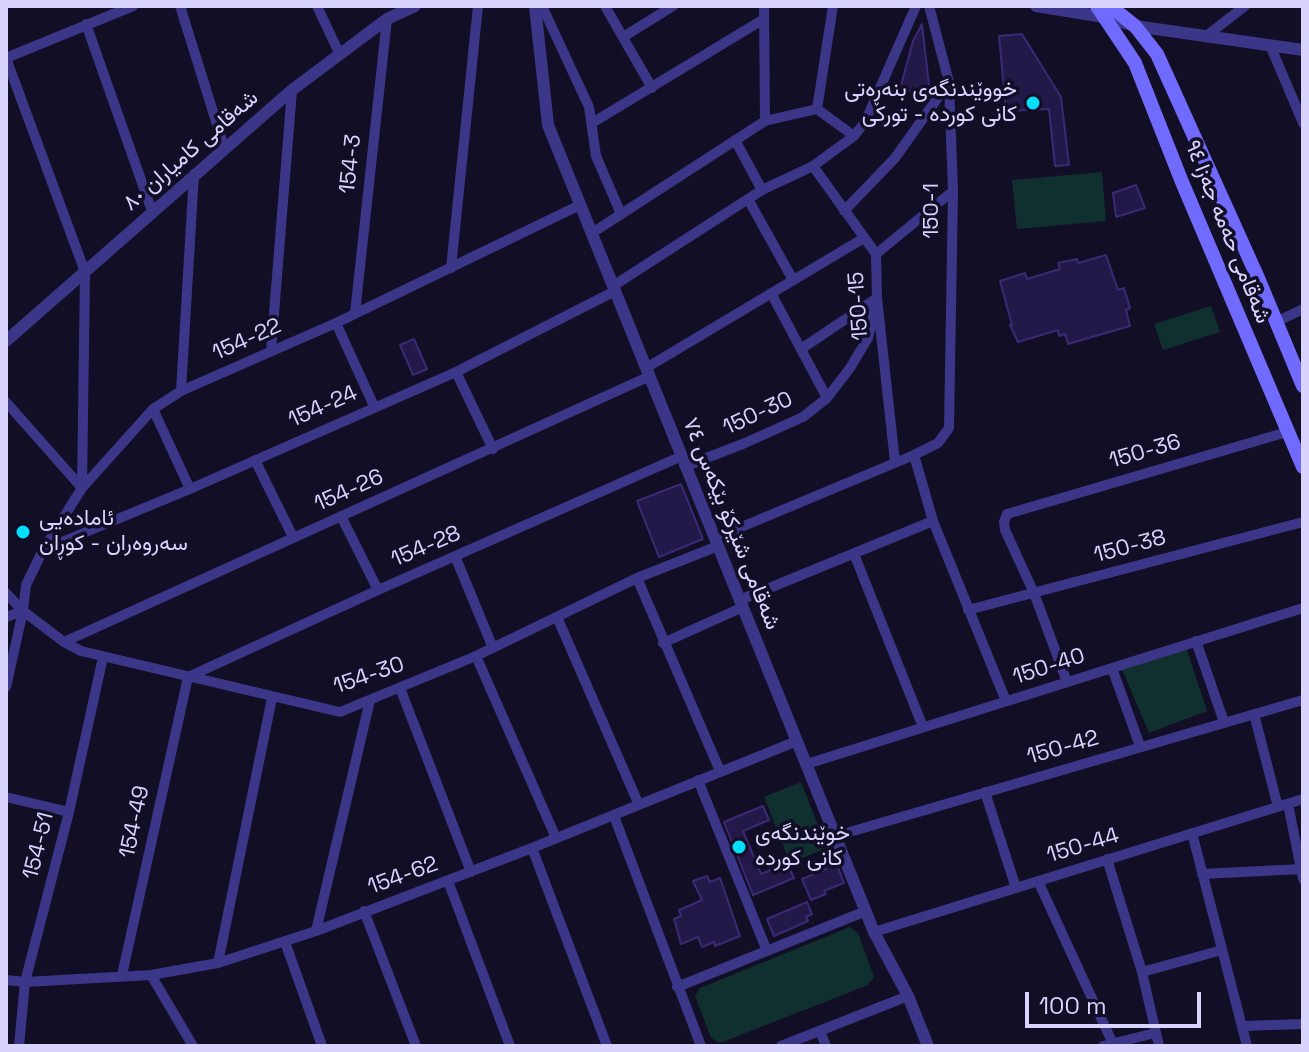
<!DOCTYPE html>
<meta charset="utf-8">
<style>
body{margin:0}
#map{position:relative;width:1309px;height:1052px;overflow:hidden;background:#120e26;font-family:"Space Grotesk",sans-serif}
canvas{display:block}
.frame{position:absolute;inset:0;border:8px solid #d9d3ff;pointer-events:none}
.scale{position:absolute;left:1025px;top:992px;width:176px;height:36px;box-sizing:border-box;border:4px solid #d9d3ff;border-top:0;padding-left:10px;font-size:24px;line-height:28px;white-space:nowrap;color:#d9d3ff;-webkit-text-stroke:6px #120e26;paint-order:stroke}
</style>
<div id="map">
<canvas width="1309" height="1052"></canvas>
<div class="frame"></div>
<div class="scale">100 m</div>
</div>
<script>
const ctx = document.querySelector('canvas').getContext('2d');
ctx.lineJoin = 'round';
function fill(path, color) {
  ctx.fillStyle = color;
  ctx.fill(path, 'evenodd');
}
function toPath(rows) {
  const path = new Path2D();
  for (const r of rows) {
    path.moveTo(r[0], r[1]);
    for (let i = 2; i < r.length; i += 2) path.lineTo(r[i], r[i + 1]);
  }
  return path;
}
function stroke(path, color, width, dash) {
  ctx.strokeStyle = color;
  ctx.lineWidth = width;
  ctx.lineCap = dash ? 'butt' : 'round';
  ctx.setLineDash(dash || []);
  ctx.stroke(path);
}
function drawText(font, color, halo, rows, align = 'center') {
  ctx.font = font + ' "Space Grotesk",Vazirmatn,sans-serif';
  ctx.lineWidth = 7;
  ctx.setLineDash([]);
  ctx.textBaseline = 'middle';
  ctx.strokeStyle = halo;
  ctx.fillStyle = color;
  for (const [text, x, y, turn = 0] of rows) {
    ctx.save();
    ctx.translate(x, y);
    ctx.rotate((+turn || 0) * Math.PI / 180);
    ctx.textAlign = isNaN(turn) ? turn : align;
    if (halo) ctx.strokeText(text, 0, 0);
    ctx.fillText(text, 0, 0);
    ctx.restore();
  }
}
const green = toPath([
 [1102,172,1106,221,1017,229,1012,180],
 [1211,306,1220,332,1163,350,1154,324],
 [1186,647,1207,711,1149,733,1121,667],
 [801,782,827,848,790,863,764,797],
 [850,927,858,933,874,977,868,985,720,1043,711,1038,695,996,700,988]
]);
const building = toPath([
 [922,24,930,94,930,95,900,89,913,41,922,24],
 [1022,34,1061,97,1069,165,1055,166,1049,109,1006,111,999,36,1022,34],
 [1136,185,1145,208,1116,217,1113,193,1136,185],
 [1106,255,1118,290,1124,288,1130,308,1126,310,1130,326,1068,344,1065,334,1059,336,1058,330,1018,342,1010,325,1012,325,1000,281,1025,273,1027,279,1060,269,1058,263,1077,259,1078,263,1106,255],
 [414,339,427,369,413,375,400,345,414,339],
 [681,484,703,539,659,557,637,501,681,484],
 [763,806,769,820,743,831,761,874,787,863,794,878,753,895,724,822,763,806],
 [832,852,844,883,824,891,826,894,811,900,802,879,826,869,821,856,832,852],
 [707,876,710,882,720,878,740,936,715,946,714,942,702,947,698,937,681,944,674,919,681,916,679,910,702,900,693,881,707,876],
 [807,902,812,914,806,917,808,921,774,936,767,919,807,902]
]);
const minor = toPath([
 [180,6,224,147],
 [317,6,339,53],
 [542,6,589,107,596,156,621,214],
 [605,6,652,88],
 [764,6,765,121],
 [86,24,152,211],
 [623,37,673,6],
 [1205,37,1245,6],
 [1270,45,1303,123],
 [6,58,85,272,82,488],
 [6,58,133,6],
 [817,109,833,6],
 [817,109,854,136],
 [592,123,764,19],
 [735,140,762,190],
 [813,166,876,254,877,298,895,462],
 [748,199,793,280],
 [844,211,895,158,949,82],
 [592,233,765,121,817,109],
 [876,254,953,191],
 [451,268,478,6],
 [613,286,762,190,813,166,854,136,865,122,916,6],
 [771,293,827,398],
 [355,313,387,19],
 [1276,322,1303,309],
 [336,323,374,406],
 [801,349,877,298],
 [271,351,292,90],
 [646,368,864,238],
 [456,372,493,449],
 [181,391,194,174],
 [6,402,82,488],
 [153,409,190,489],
 [914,455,933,521,1006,701],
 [255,460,293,537],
 [686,466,745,443,803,417,827,398,850,368,868,338,875,308],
 [341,516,378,590],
 [715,538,914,455,938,443,949,428,953,191,949,82,929,6],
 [45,549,190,489,456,372,615,291],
 [854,554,923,727],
 [455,556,493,648],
 [637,578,720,771],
 [6,593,23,611,64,642,81,651,340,712,476,656,637,578,718,546],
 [740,600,933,521],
 [968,610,1303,522],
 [6,617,23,611],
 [557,617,639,805],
 [1196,641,1224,722],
 [64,642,650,376],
 [663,643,743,607],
 [476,656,556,838],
 [1112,668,1140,746],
 [1067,682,1034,593,1005,530,1004,522,1007,514,1287,432],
 [6,687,23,611,26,585,43,550,82,488,153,409,181,391,336,323,580,205],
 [400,688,471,872],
 [1254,714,1278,807],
 [807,764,1303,608],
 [698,780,767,951],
 [985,792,1016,888],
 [6,797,69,812],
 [1288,804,1303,879],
 [614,816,701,1046],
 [1192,833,1247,1046],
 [836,836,1303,700],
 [532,848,607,1046],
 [1107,859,1142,972,1159,1046],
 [1202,874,1303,869],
 [448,881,510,1046],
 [1038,881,1113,1044],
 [364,911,416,1046],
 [316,931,370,700],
 [874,932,1303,799],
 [285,942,322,1046],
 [218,963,272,698],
 [1142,972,1222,950],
 [122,975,188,677,378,590,682,456],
 [151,975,193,1046],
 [6,980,25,982,151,975,218,963,316,931,532,848,797,741],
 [677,987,866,911],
 [1242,1026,1303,1024],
 [820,1031,826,1046],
 [19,1046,25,982,69,812,103,657],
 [781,1046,908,996],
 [1103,1046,1155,1033]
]);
const tertiary = toPath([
 [535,6,548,125,874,932,908,996,928,1046],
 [1036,6,1104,17,1135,26,1303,50],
 [6,341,292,90,387,19,415,6]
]);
const secondary = toPath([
 [1097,6,1135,63,1182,182,1303,467],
 [1110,6,1135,26,1157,54,1258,278,1303,386]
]);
const markers = [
 [1033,103,8,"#00defe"],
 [23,532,8,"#00defe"],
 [739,847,8,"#00defe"]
];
const poiNames = [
 ["خووێندنگەی بنەڕەتی",1017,90,"right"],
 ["کانی کوردە - تورکی",1017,115,"right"],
 ["ئامادەیی",39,519],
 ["سەروەران - کوڕان",39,544],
 ["خوێندنگەی",755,834],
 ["کانی کوردە",755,859]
];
const streetNames = [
 ["شەقامی کامیاران ٨٠",191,151,-41],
 ["154-3",351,164,-84],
 ["150-1",932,211,-90],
 ["شەقامی حەمە جەزا ٩٤",1227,232,68],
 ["150-15",859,306,-94],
 ["154-22",247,340,-24],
 ["154-24",323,407,-24],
 ["150-30",758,414,-25],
 ["150-36",1145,452,-16],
 ["154-26",349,491,-24],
 ["شەقامی شێرکۆ بێکەس ٧٤",731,524,68],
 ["154-28",426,547,-23],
 ["150-38",1130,547,-15],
 ["150-40",1049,667,-18],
 ["154-30",369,676,-19],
 ["150-42",1063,748,-16],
 ["154-49",135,822,-78],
 ["154-51",39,846,-76],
 ["150-44",1083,846,-17],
 ["154-62",403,876,-20]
];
fill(green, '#103030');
fill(building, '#231948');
stroke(building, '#3a2a75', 2);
stroke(minor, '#3b3687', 10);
stroke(tertiary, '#3b3687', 12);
stroke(secondary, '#716aff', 14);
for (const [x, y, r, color] of markers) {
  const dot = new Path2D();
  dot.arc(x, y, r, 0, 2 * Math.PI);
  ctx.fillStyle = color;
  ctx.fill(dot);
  stroke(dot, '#120e26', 3);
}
drawText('22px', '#d9d3ff', '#120e26', poiNames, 'left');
drawText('22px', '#d9d3ff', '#120e26', streetNames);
</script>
